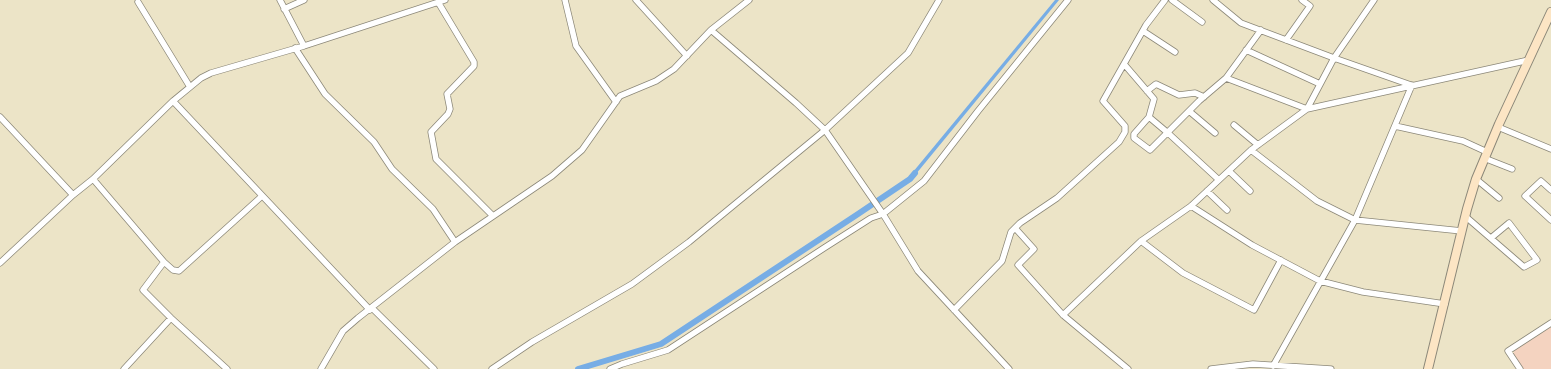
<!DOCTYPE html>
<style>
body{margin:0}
canvas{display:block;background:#ece4c7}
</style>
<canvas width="1551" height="369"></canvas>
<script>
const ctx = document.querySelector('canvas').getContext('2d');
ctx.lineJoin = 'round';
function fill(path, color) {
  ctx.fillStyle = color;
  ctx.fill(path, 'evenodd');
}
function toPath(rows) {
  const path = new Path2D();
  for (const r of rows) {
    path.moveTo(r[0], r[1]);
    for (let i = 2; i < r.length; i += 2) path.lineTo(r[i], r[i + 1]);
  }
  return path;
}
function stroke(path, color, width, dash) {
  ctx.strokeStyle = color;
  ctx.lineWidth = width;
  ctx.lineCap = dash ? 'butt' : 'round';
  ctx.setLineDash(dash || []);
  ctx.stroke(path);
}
const built = toPath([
 [1551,327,1551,369,1523,369,1513,354,1515,350]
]);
const water = toPath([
 [1055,0,1059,0,911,180,908,178]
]);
const canal = toPath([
 [578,369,661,344,858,214,910,179,915,173]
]);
const street = toPath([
 [280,0,304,46],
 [565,0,576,46,616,102],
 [636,0,687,56],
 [1172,0,1202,22],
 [1213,0,1241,23,1334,58,1411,85],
 [138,2,190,87],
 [438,2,474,62,474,66,447,94,450,109,448,114,431,132,436,159,493,216],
 [284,9,304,0],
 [711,30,796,103,825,130,883,214,918,271,1009,369],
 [1143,31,1175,52],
 [1286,40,1310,6,1302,0],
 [295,48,325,94,374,142,392,169,433,209,455,242],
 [1246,50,1320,84],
 [1124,64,1154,99,1149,117,1134,134,1134,138,1150,150,1199,101,1226,78,1261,30],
 [1226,78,1307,109],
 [1147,91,1156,84,1179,95,1195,93,1204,97],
 [173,101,370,310],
 [1307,109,1334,58,1374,0],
 [1189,111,1215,133],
 [0,117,73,195],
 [1149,117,1168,133,1219,180],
 [1234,125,1258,145],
 [1395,126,1463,141,1487,152],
 [1498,127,1551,149],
 [1251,150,1317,201,1355,220,1462,231],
 [1484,158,1512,169],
 [1229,171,1250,191],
 [93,179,164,262,173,270,179,271,262,196],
 [1476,179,1499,198],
 [1551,190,1541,181,1525,196,1551,220],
 [1207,191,1227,210],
 [1191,206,1252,245,1320,281,1363,292,1445,304],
 [1465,216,1524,267,1537,260,1509,223,1491,238],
 [1015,228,1034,249,1018,265,1063,315,1128,369],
 [1141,241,1183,273,1254,310,1281,260],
 [164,262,143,290,171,318,227,369],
 [0,263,73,195,93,179,173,101,201,78,211,73,304,46,445,0],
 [372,308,434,369],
 [954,310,1002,261,1011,232,1020,223,1057,198,1119,142,1125,132,1125,126,1103,101,1146,25,1165,0],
 [1063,315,1141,241,1191,206,1251,150,1307,109,1529,60],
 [1273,366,1355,220,1412,85],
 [124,369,171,318],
 [321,369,343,331,358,318,455,242,552,176,582,150,620,96,656,81,674,69,711,30,749,0],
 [492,369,532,342,632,284,689,242,825,130,908,53,939,0],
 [610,369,622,364,668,350,824,248,871,218,883,214,924,181,978,111,1068,0],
 [1211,369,1253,364,1331,369],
 [1520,369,1508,351,1551,323]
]);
const secondary = toPath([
 [1428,369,1467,209,1476,179,1499,124,1551,12]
]);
fill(built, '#f4d3c0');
fill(water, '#77ade5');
stroke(canal, '#77ade5', 6);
stroke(street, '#8c8879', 7);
stroke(secondary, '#8c8879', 10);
stroke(street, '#fff', 5.5);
stroke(secondary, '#fce5c4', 8);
</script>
